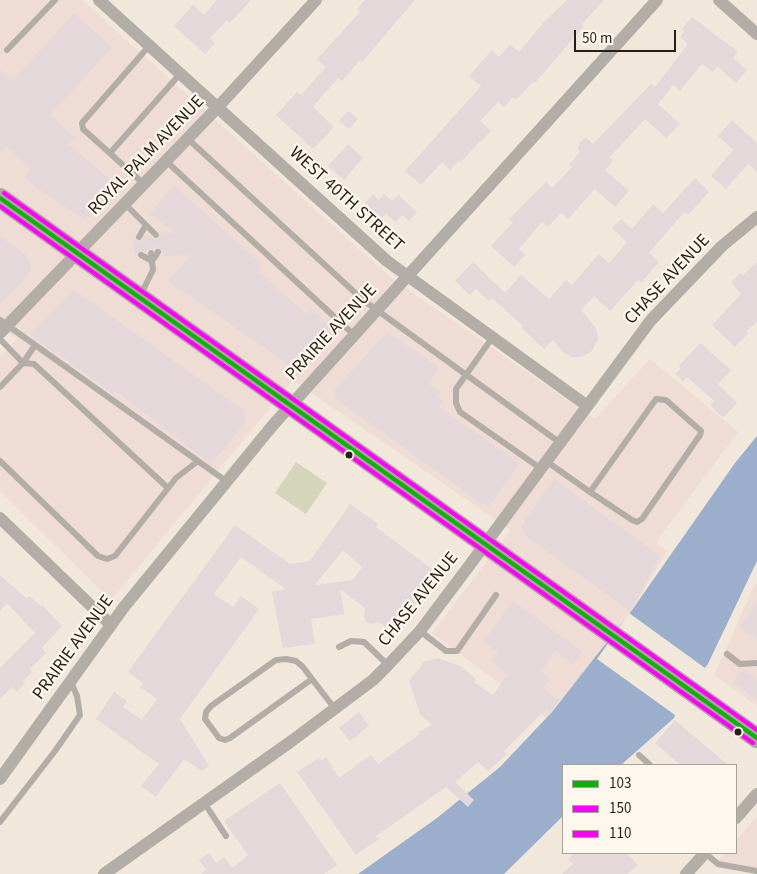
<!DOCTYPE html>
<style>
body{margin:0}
#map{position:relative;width:757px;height:874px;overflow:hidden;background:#f1e7da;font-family:"Source Sans 3",sans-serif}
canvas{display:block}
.legend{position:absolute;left:562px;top:764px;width:175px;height:90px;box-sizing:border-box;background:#fef7ee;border:1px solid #a7a198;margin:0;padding:6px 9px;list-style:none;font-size:15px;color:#251f16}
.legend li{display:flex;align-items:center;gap:10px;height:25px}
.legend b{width:25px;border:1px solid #a7a198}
.scale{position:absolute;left:574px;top:30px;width:102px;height:22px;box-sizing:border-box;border:2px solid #251f16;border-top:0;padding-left:6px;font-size:15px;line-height:18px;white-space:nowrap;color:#251f16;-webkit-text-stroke:4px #fef7ee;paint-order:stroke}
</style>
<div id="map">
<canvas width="757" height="874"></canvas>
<ul class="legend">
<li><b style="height:6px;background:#0db108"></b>103</li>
<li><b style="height:6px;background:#f0f"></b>150</li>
<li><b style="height:6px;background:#f0f"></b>110</li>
</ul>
<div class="scale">50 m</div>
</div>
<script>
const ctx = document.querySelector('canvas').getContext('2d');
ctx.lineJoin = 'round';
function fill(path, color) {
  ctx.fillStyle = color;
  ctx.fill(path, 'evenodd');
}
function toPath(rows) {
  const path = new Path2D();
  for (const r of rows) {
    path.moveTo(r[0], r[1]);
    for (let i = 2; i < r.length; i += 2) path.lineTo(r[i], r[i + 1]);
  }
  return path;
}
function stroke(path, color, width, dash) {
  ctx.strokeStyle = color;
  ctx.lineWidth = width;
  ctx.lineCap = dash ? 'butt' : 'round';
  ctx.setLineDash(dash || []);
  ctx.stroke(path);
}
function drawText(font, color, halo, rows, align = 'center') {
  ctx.font = font + ' "Source Sans 3",sans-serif';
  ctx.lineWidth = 4.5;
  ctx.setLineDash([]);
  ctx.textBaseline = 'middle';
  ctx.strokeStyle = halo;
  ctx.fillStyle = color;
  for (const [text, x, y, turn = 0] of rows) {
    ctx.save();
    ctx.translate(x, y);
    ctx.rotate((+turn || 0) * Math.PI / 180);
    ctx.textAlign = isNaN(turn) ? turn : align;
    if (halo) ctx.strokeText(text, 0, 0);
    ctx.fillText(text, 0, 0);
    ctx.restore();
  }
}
const commercial = toPath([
 [0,0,82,0,390,277,595,419,650,359,738,432,656,542,667,551,630,612,595,659,546,718,432,633,511,530,293,380,111,600,0,491,0,357,17,339,0,327],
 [755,584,757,586,757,706,714,675],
 [757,816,757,874,712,867,725,853,736,853,736,840]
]);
const green = toPath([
 [296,462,327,483,306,514,275,493]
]);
const water = toPath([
 [757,436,757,561,706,668,674,718,621,765,563,765,563,816,504,874,358,874,437,818,500,767,552,712,632,610,735,463]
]);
const pier = toPath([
 [629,613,705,668,707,665,709,667,676,719,674,718,675,715,597,659]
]);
const building = toPath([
 [217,0,251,0,230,23,227,20,210,38,215,43,205,54,174,26,193,5,204,15],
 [365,0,415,0,362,62,360,60,342,81,338,78,313,107,334,127,313,149,276,115,297,92,301,95,326,67,317,59,360,12,357,9],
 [567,0,604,0,582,24,584,26,535,83,533,82,516,100,513,97,504,107,498,102,480,121,491,131,481,142,480,141,460,163,458,161,450,170,442,162,421,185,405,171,481,86,469,76,492,50,499,57,510,45,519,52,544,22],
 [74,13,112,47,50,115,74,137,68,144,118,186,85,220,34,186,25,177,30,172,28,170,30,168,6,146,0,153,0,70,12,81],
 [692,17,738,52,733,58,747,70,736,83,717,66,713,72,702,64,680,91,673,85,658,104,680,124,666,138,645,119,609,158,613,161,605,170,629,191,615,207,595,189,568,219,561,213,548,227,542,222,519,249,525,255,514,267,491,246,513,222,509,219,546,182,552,188,572,167,569,165,580,152,578,149,580,142,586,137,593,144,651,84,655,87,688,44,680,37,684,32,682,29],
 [348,111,358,119,349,129,339,121],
 [732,120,757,143,757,172,748,164,726,189,711,176,733,150,718,136],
 [348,144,363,158,344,180,328,166],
 [695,178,709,192,688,215,684,212,649,253,659,262,641,283,638,280,610,311,594,296,581,310,596,328,598,339,592,351,582,357,572,357,564,353,553,340,544,349,522,328,523,326,492,298,489,301,476,289,470,295,455,281,473,262,505,293,521,275,549,299,566,280,572,285,599,254,609,263,627,242,612,228,621,219,632,229,653,204,663,213],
 [174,185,262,265,257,270,306,314,311,308,332,328,297,363,288,364,168,281,193,254,165,257,164,251,158,247,148,249,146,252,139,251,135,256,132,238,139,242,145,236,150,236,157,240,161,234,175,232,150,214],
 [373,194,379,200,384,194,392,201,398,195,417,212,409,221,402,215,396,222,386,214,382,218,365,203],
 [0,236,27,256,31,268,27,276,0,304],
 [757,262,757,322,746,331,748,334,735,347,712,325,741,294,731,282,741,273,743,275],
 [74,290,243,410,246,419,244,424,211,464,116,391,113,394,56,352,55,353,30,335],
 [387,332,439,367,428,383,440,392,437,397,443,401,439,407,520,463,489,506,482,504,336,399,335,389],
 [700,343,731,370,718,384,737,403,723,418,710,405,714,401,687,377,683,381,675,374,681,368,679,366],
 [554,479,660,556,630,611,523,534,521,526],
 [350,504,378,524,376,527,437,573,413,607,391,631,379,622,371,624,366,622,364,616,365,608,340,589,344,614,311,619,315,644,283,648,272,592,286,589,241,557,214,594,233,607,241,596,259,609,180,719,209,766,202,771,184,759,156,797,141,786,159,764,96,719,114,692,127,701,123,707,142,720,157,699,140,687,143,683,128,672,235,525,290,564,310,561],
 [343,550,362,567,353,580,315,585],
 [0,575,26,598,29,596,41,606,42,605,62,626,42,648,46,653,30,669,32,672,23,681,25,683,17,692,12,687,0,699,0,668,35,633,7,603,0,611],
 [513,601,582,652,573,664,555,651,541,671,550,678,543,688,559,700,550,712,546,709,504,751,507,754,488,771,478,762,455,782,474,800,468,807,446,787,376,836,379,839,356,855,297,772,319,758,321,761,326,757,339,778,371,755,378,764,420,734,418,732,432,725,420,714,409,681,424,662,438,658,462,667,476,679,474,682,493,695,508,674,491,662,498,653,483,642],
 [757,601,757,639,740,628],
 [743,669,757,680,757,700,733,682],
 [359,712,369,726,350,741,339,728],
 [675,720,728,765,681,765,655,743],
 [280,783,337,865,324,874,201,874,206,870,199,860,209,853,216,863,224,857,232,868,248,855,224,821],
 [574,853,626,853,638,865,628,874,562,874,573,864,568,859]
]);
const service = toPath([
 [7,50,55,0],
 [188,139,363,300,559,442],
 [110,153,180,74],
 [166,161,354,335],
 [144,184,83,129,82,123,149,46],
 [125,204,156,235],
 [139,237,146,225],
 [141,255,152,261,158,252],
 [141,294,153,270,151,253],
 [0,320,226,481],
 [492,338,456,389,456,403,460,412,540,468],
 [0,339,23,363,34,364,168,488],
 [0,387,23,363,35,345],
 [0,461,98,556,107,559,115,556,176,478,198,461],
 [546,461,590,492,632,520,637,522,642,519,700,435,701,431,666,400,656,399,590,492],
 [420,631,446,651,457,651,496,595],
 [339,647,351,641,364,642,388,665],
 [727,654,740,664,757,663],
 [312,679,230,738,225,740,219,738,205,719,206,712,211,706,276,660,286,659,296,661,303,667,312,679,335,709],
 [639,755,650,765],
 [205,804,226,836],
 [0,822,55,751,80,715,77,696,71,682],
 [705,853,718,864,757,871]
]);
const minor = toPath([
 [99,0,387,261,586,405],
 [719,0,757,34],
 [0,333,217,108,316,0],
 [0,518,111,625],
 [0,779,124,607,273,425,657,0],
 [736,818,757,794],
 [104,874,293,740,373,680,388,665,420,631,466,570,651,320,722,246,757,217],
 [686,874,705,853]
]);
const primary = toPath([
 [0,198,757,738]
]);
const bus1 = toPath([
 [0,198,757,738]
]);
const bus2 = toPath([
 [0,206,753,743]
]);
const bus3 = toPath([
 [4,193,757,730]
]);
const markers = [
 [349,455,4.5,"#251f16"],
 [738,732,4.5,"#251f16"]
];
const streetNames = [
 ["ROYAL PALM AVENUE",147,156,-46],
 ["WEST 40TH STREET",346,200,42],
 ["CHASE AVENUE",668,280,-47],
 ["PRAIRIE AVENUE",332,333,-47],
 ["CHASE AVENUE",419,600,-51],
 ["PRAIRIE AVENUE",74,648,-54]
];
fill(commercial, '#efdcd4');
fill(green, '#d4d5bb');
fill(water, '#9bafcd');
fill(pier, '#f1e7da');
fill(building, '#e5d8db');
stroke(service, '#b3ada8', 6);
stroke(minor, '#b3ada8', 12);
stroke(primary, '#aca69e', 20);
stroke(bus1, '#0db108', 4);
stroke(bus2, '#f0f', 4);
stroke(bus3, '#f0f', 4);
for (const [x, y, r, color] of markers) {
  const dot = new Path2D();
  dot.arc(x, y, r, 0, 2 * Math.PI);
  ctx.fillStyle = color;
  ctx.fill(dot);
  stroke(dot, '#fef7ee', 2);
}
drawText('18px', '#251f16', '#fef7ee', streetNames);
</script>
